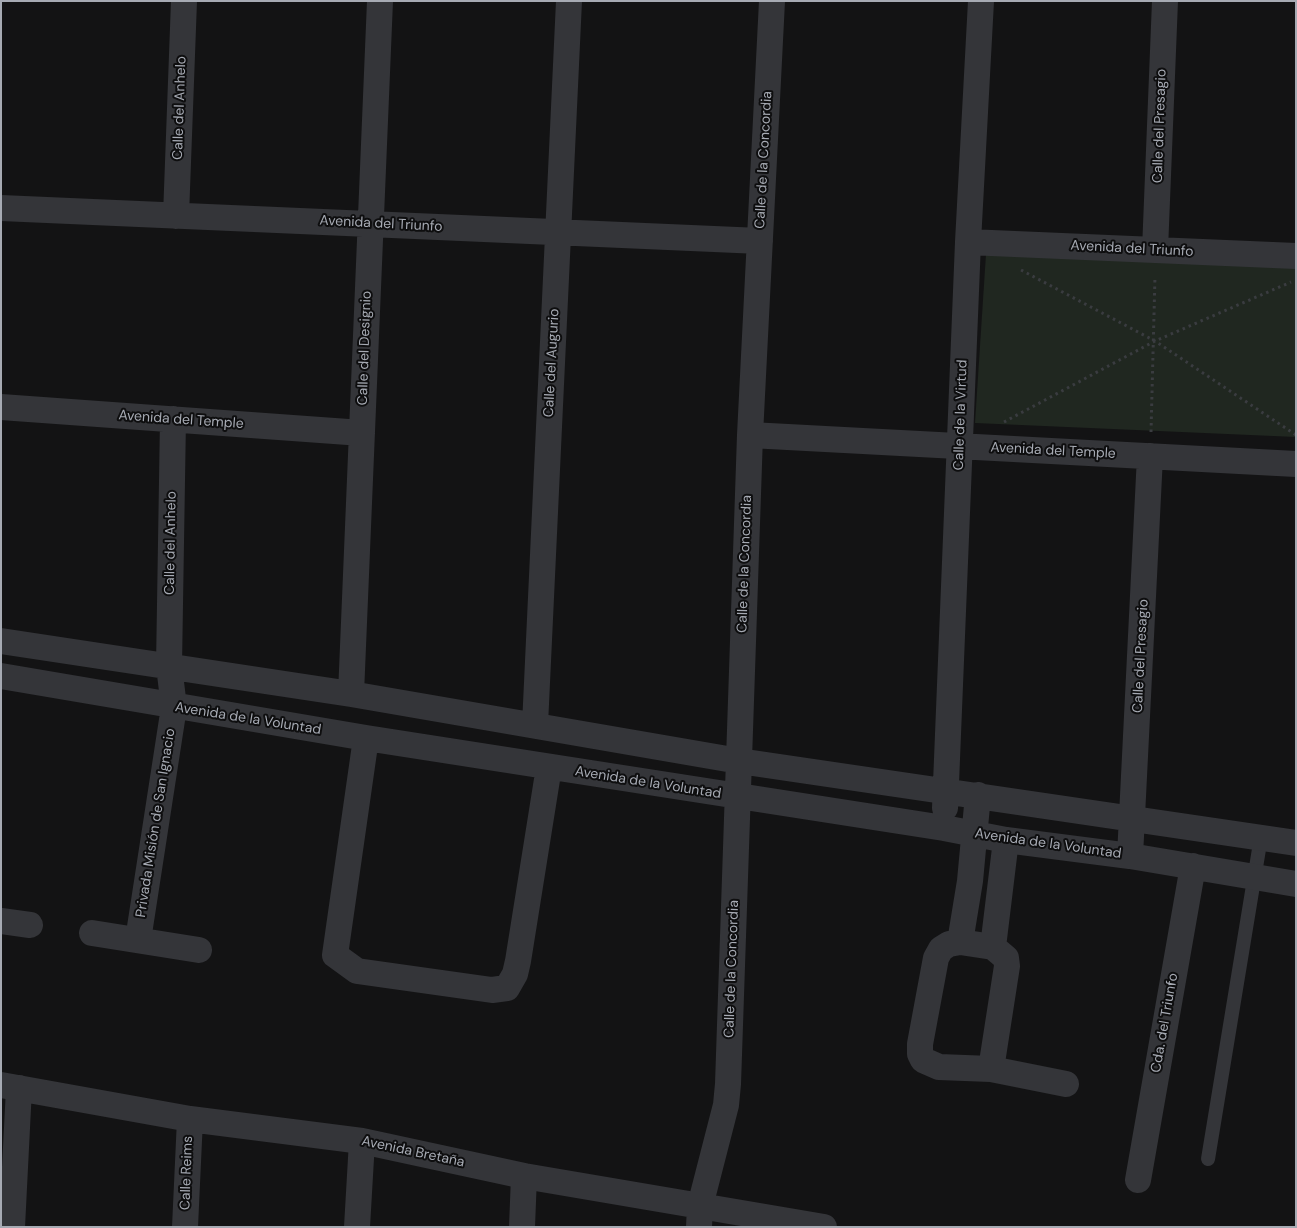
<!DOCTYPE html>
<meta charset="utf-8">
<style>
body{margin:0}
#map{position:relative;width:1297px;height:1228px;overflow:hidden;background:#131314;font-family:"DM Sans",sans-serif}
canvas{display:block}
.frame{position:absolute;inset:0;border:2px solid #a6aab3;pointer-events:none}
</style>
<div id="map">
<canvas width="1297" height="1228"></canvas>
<div class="frame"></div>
</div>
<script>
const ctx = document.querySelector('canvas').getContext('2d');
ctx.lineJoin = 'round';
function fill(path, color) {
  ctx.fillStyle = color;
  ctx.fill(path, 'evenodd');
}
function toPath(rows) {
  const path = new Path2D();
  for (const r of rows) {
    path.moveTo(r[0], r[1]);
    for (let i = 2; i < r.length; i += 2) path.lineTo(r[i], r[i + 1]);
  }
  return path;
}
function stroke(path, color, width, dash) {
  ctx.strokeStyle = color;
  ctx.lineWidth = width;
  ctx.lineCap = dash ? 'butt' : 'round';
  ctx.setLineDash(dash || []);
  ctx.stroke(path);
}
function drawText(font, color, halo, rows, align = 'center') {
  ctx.font = font + ' "DM Sans",sans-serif';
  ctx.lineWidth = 4;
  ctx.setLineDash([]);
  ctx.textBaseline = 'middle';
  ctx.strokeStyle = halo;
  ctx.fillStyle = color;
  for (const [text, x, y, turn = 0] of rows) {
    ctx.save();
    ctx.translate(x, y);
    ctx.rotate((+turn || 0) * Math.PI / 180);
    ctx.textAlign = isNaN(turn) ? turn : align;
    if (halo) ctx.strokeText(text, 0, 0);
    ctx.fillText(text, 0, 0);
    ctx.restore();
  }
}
const green = toPath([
 [986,254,1296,266,1296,437,975,423]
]);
const path = toPath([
 [1021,270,1155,341,1296,435],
 [1004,422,1155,341,1291,282],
 [1151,432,1155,276]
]);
const service = toPath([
 [1208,1159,1261,837]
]);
const minor = toPath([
 [1,208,760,241],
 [176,216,184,1],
 [968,242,1296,256],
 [1155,250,1165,1],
 [1,407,362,433],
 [750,435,1296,464],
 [1,641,351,694,739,761,1296,843],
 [1,676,366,738,944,828,1006,840,1130,856,1296,884],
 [351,694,380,1],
 [535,725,569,1],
 [366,738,335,955,357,971,492,990,507,988,515,974,518,961,549,767],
 [945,808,968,242,981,1],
 [1130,856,1150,456],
 [1,921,30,925],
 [92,933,199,950],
 [138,940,174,707,169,666,173,419],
 [960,942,993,947,1006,958,1007,966,991,1069,939,1067,923,1060,920,1054,920,1044,936,958,941,949,949,944,960,942],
 [960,942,970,881,978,795],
 [993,947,1006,840],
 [991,1069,1066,1084],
 [1,1085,190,1119,362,1141,524,1176,824,1227],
 [1138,1180,1193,866],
 [12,1227,19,1088],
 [185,1227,190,1119],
 [357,1227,362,1141],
 [522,1227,524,1176],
 [699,1227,700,1206,726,1105,728,1084,750,435,772,1]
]);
const streetNames = [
 ["Calle del Anhelo",180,108,-88],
 ["Calle del Presagio",1160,126,-88],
 ["Calle de la Concordia",764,160,-87],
 ["Avenida del Triunfo",381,224,3],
 ["Avenida del Triunfo",1132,249,3],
 ["Calle del Designio",365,348,-88],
 ["Calle del Augurio",552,363,-87],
 ["Calle de la Virtud",961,415,-88],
 ["Avenida del Temple",181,420,4],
 ["Avenida del Temple",1053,451,3],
 ["Calle del Anhelo",171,543,-89],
 ["Calle de la Concordia",745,564,-88],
 ["Calle del Presagio",1141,656,-87],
 ["Avenida de la Voluntad",248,719,9],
 ["Avenida de la Voluntad",648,783,9],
 ["Privada Misión de San Ignacio",156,823,-81],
 ["Avenida de la Voluntad",1048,844,8],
 ["Calle de la Concordia",732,969,-88],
 ["Cda. del Triunfo",1165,1023,-80],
 ["Avenida Bretaña",413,1152,12],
 ["Calle Reims",187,1173,-88]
];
fill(green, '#202720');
stroke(path, '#3a3c40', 3, [2.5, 4]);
stroke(service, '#343539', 14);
stroke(minor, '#343539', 26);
drawText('14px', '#a6aab3', '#0e0e0f', streetNames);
</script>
